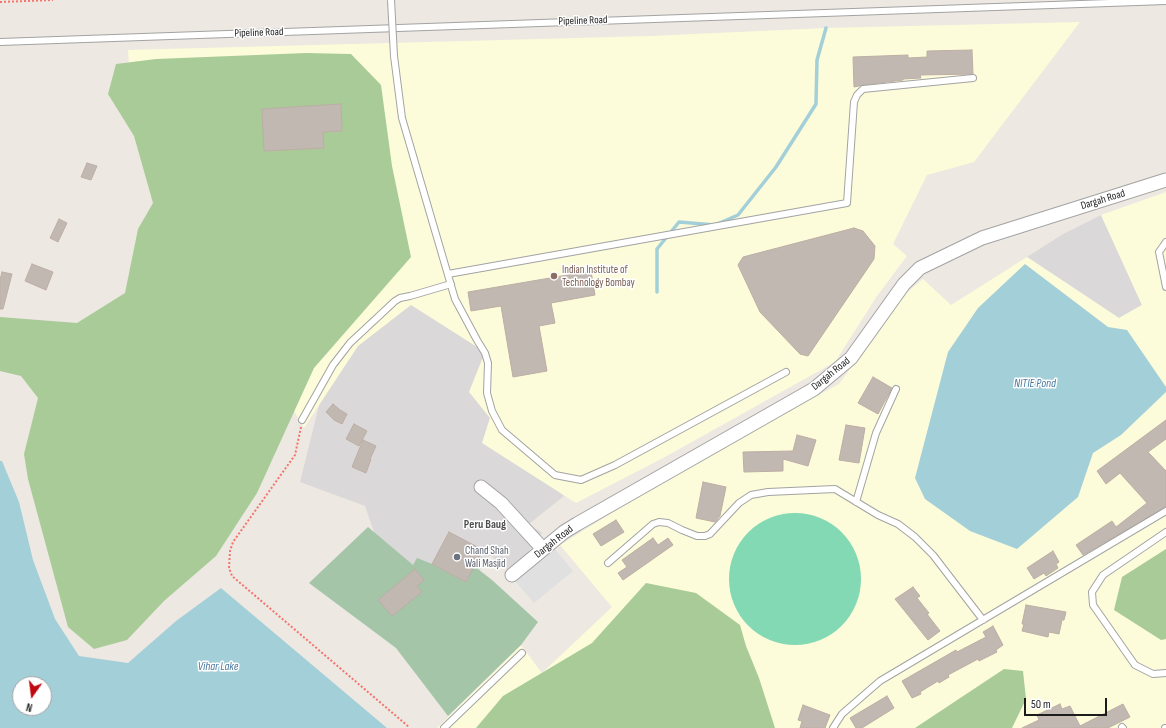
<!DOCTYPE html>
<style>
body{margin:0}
#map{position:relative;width:1166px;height:728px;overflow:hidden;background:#ede8e1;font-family:"Sofia Sans Condensed",sans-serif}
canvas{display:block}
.north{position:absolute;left:12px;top:676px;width:40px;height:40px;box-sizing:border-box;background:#fff;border:1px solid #a4a4a4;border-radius:50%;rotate:194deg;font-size:11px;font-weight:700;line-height:16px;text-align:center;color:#1c1c1c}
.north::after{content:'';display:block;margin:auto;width:14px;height:18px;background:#bf0810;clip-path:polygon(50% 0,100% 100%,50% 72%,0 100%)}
.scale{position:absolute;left:1024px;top:698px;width:83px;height:18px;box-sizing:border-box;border:2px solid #1c1c1c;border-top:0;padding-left:5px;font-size:12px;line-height:14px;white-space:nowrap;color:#1c1c1c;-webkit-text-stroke:3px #fff;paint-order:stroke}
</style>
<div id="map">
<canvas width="1166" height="728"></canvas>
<div class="north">N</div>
<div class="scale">50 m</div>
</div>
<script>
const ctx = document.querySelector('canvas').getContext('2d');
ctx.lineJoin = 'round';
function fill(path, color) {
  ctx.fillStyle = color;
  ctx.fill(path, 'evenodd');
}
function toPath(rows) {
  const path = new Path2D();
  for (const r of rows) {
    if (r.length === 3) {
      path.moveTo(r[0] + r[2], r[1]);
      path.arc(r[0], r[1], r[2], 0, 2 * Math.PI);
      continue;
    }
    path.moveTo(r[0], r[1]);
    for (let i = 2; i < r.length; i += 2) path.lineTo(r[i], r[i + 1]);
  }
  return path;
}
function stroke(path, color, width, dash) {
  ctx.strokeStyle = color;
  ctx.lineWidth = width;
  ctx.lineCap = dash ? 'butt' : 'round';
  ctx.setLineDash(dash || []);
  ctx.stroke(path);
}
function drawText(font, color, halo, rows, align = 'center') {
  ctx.font = font + ' "Sofia Sans Condensed",sans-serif';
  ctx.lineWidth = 3;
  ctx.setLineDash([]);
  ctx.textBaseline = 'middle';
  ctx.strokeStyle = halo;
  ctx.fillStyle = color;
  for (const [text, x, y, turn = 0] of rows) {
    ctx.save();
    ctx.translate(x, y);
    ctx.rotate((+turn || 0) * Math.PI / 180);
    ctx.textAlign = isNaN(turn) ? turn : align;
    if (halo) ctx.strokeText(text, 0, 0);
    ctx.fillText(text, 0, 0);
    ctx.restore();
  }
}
const residential = toPath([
 [1101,215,1142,305,1119,318,1027,257,1063,234],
 [404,299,488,352,496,411,487,426,564,496,529,524,542,533,513,574,490,555,453,612,381,552,365,506,300,482,326,377]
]);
const education = toPath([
 [1080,22,974,162,927,175,893,244,907,256,877,296,835,362,665,457,576,503,482,443,490,418,469,392,485,352,411,305,358,346,304,428,157,179,133,122,128,50,650,36,826,28],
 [1166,192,1166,728,437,728,521,645,542,673,612,607,560,545,698,460,839,384,905,294,923,279,951,305,1027,257,1119,318,1142,305,1101,215]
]);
const forest = toPath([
 [306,53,351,54,381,85,392,166,411,257,314,368,257,493,216,556,164,601,127,640,94,649,68,627,28,479,24,454,38,398,21,376,0,371,0,317,77,323,125,293,138,229,153,203,134,136,108,94,116,64,156,59],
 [1166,549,1166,639,1161,640,1114,610,1122,577],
 [646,583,696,593,740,625,746,646,759,678,775,728,476,728,503,696,592,643],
 [1004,669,1023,671,1026,699,1012,728,915,728]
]);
const cemetery = toPath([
 [368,527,413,565,417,558,432,564,466,582,474,566,492,580,538,622,521,645,448,716,396,648,309,583]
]);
const pitch = toPath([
 [795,579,66]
]);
const parking = toPath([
 [554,548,573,571,534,603,515,581]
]);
const water = toPath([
 [1025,264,1108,327,1127,330,1166,387,1166,392,1121,435,1093,453,1078,497,1017,549,970,531,925,499,915,478,948,352,978,308],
 [0,461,2,461,19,502,33,560,55,619,79,656,128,663,176,621,221,588,387,728,0,728],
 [20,684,44,684,44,708,20,708]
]);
const stream = toPath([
 [657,292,657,249,679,222,715,225,738,215,776,167,816,104,817,60,826,28]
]);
const building = toPath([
 [972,50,973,74,920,75,921,78,903,79,903,80,863,85,859,86,854,87,853,57,908,55,908,58,927,57,927,51,972,50],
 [341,104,342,131,323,132,324,148,264,151,262,109,341,104],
 [87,163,97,166,91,180,81,177,87,163],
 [59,219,67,223,58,242,50,238,59,219],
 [854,228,863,231,875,246,874,259,808,356,800,354,760,312,738,265,743,257,854,228],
 [32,264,53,272,46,290,25,281,32,264],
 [591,271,595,295,551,303,555,323,539,326,547,371,513,377,501,306,471,311,468,292,591,271],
 [2,272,12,274,3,309,0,309,0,280,2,272],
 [873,377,892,388,878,414,858,403,873,377],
 [333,404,340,410,347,414,342,424,334,420,326,412,333,404],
 [1166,420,1166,439,1148,452,1166,471,1166,507,1083,555,1076,545,1112,521,1116,527,1147,503,1120,473,1106,484,1097,471,1166,420],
 [354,424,367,431,359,446,346,439,354,424],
 [846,425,865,428,859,463,839,460,846,425],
 [797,435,816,440,808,466,783,459,783,471,744,472,743,452,793,451,797,435],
 [363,440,376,446,370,459,371,459,366,473,352,467,363,440],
 [703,482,726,487,720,516,715,522,696,518,703,482],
 [616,520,624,532,601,546,593,534,616,520],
 [449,532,483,550,466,582,432,564,449,532],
 [653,538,658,545,668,538,673,545,623,580,618,573,627,567,622,560,653,538],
 [1053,551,1059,562,1056,564,1058,568,1046,576,1044,573,1034,579,1027,568,1053,551],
 [415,569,424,580,417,586,422,592,392,616,378,600,415,569],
 [913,587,920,596,917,598,929,613,927,614,940,631,928,640,895,599,913,587],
 [1026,605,1066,612,1064,620,1062,620,1059,634,1049,632,1048,637,1022,631,1024,624,1022,624,1026,605],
 [993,626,1003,645,996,650,997,652,979,661,978,659,948,675,949,677,939,683,938,681,920,692,921,694,912,698,902,681,956,650,957,652,986,637,983,632,993,626],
 [887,696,894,708,862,728,856,728,850,718,887,696],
 [1060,704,1062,709,1070,706,1080,726,1123,704,1130,717,1108,728,1022,728,1039,720,1037,715,1060,704],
 [803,705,830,715,825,728,800,728,802,721,798,720,803,705]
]);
const path = toPath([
 [0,2,53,0],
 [301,427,295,455,233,542,230,551,229,568,232,576,409,727]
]);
const service = toPath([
 [0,42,1166,1],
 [394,56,402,118,455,299,477,340,485,353,488,363,487,393,492,411,502,430,555,475,581,480,615,465,786,372],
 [1166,242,1159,252,1166,287],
 [448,274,847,203,854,102,857,95,863,89,973,78],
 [302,420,333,365,350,343,395,301,400,298,410,296,451,284],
 [856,502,876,433,896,389],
 [1166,532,1103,575,1092,592,1093,605,1135,665,1153,674,1166,673],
 [608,563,653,524,659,522,668,523,682,530,697,536,705,536,710,534,739,503,751,495,768,492,835,489,878,515,898,524,915,537,933,555,983,620],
 [1122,727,1123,728],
 [444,728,522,653],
 [833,728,842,714,880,681,1166,511],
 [1165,728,1166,728]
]);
const minor = toPath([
 [481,487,501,503,543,549],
 [512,575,564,532,577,524,814,389,851,358,904,284,920,268,982,238,1166,180]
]);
const serviceBridge = toPath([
 [391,0,394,56]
]);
const markers = [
 [554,276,4,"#8d6e63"],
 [457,557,4,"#6b7280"]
];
const streetNames = [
 ["Pipeline Road",583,21,-2],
 ["Pipeline Road",259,33,-2],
 ["Dargah Road",1103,200,-17],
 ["Dargah Road",831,374,-39],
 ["Dargah Road",554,542,-38]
];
const educationNames = [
 ["Indian Institute of",562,270],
 ["Technology Bombay",562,283]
];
const worshipNames = [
 ["Chand Shah",465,551],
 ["Wali Masjid",465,564]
];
const waterNames = [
 ["NITIE Pond",1035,384],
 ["Vihar Lake",218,667]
];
const neighbourhoodNames = [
 ["Peru Baug",485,525]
];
fill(residential, '#dad8d9');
fill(education, '#fdfcda');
fill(forest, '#a9cb98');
fill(cemetery, '#a4c5a7');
fill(pitch, '#82d9b4');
fill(parking, '#e0e0e0');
fill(water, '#a3cfd9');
stroke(stream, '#a3cfd9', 3.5);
fill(building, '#c1b8b1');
stroke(building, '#beaea5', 1);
stroke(service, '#a3a3a3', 8);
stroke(minor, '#a3a3a3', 15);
stroke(path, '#f3746c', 2, [2, 2]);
stroke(service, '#fff', 6);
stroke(minor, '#fff', 13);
stroke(serviceBridge, '#a3a3a3', 8, []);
stroke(serviceBridge, '#fff', 6);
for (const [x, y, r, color] of markers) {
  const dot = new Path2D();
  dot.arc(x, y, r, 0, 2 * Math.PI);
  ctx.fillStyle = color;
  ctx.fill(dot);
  stroke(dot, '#fff', 1.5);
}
drawText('11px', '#1c1c1c', '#fff', streetNames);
drawText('11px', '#785e54', '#fff', educationNames, 'left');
drawText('11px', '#5b616d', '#fff', worshipNames, 'left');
drawText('italic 12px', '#4a789f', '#fff', waterNames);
drawText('bold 12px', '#4f4f4f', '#fff', neighbourhoodNames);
</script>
